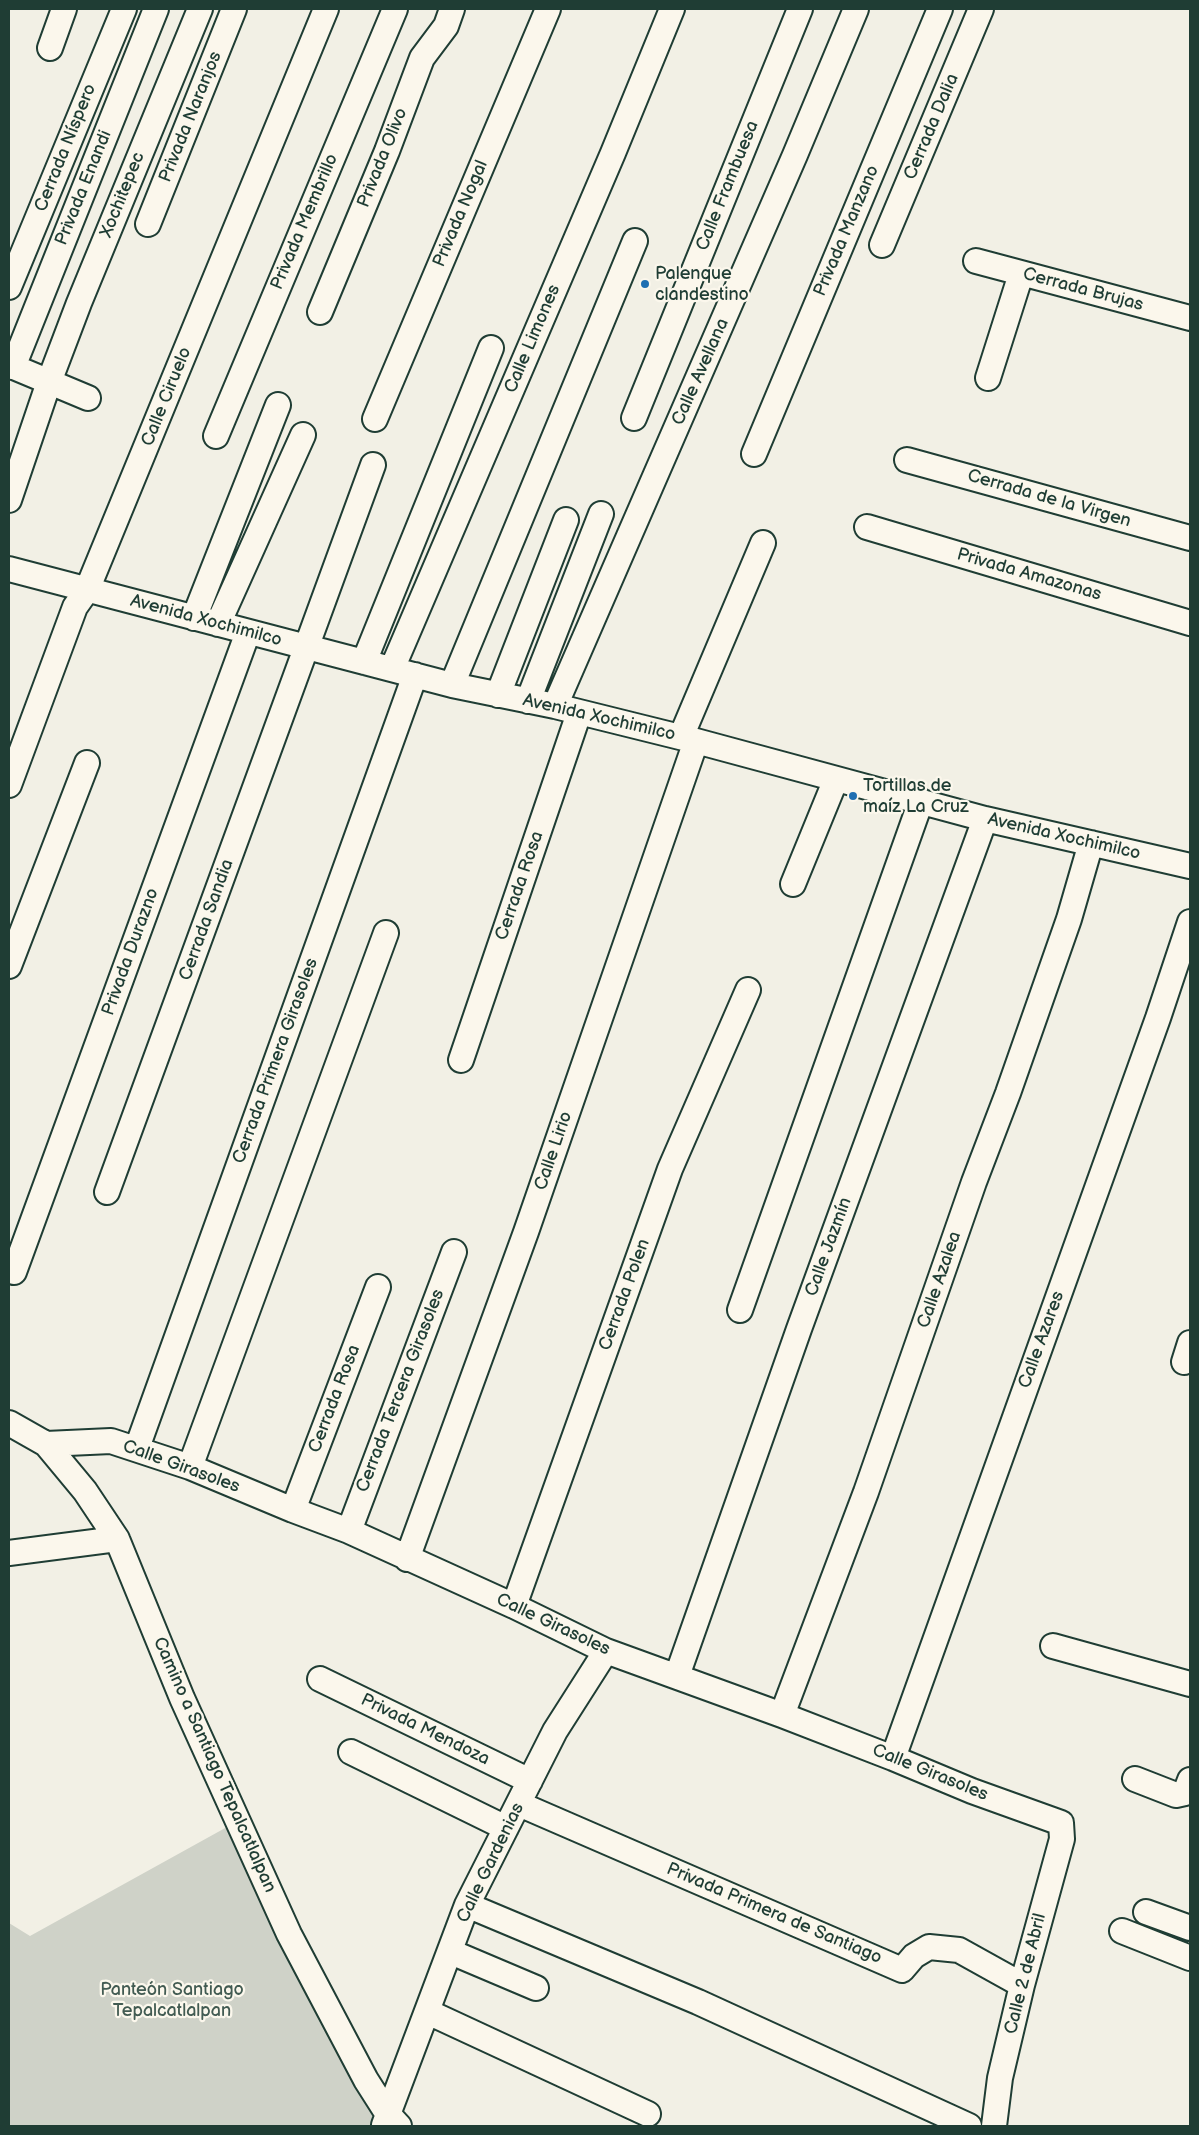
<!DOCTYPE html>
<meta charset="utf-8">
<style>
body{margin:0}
#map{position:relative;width:1199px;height:2135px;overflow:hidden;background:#f2f0e5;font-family:"Balsamiq Sans",sans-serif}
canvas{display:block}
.frame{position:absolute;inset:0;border:10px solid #1f3d34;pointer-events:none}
</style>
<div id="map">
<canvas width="1199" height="2135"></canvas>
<div class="frame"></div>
</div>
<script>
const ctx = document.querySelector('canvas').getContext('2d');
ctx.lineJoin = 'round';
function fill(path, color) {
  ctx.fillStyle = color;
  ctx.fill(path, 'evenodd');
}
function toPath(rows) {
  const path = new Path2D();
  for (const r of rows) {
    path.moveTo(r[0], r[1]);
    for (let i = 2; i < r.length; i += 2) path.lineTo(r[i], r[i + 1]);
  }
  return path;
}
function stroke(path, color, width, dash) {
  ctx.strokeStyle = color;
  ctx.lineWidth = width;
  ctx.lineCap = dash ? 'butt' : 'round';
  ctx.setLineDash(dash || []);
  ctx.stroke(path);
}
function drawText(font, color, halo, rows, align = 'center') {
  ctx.font = font + ' "Balsamiq Sans",sans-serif';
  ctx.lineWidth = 4.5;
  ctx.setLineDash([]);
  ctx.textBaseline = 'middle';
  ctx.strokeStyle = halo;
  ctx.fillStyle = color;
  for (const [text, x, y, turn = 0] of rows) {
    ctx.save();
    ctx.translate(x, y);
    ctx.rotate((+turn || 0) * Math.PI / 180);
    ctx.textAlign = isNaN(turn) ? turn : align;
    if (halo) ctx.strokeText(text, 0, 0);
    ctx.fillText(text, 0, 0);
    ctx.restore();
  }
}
const green = toPath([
 [227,1827,381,2124,380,2126,9,2126,9,1923,30,1936]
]);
const minor = toPath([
 [50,48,64,9],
 [148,224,234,9],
 [882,245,981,9],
 [976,261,1190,318],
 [9,287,124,9],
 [320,312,387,151,422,58,446,26,452,9],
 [9,365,88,398],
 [13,367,156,9],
 [988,378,1021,274],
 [634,418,800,9],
 [375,419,548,9],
 [216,436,395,9],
 [754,454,940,9],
 [907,460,1190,538],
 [9,500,49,382,79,303,200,9],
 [867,527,1190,623],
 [9,569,452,685,555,706,696,741,985,819,1190,866],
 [194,618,278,405],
 [218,624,303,435],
 [364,662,491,348],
 [392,669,613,153,672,9],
 [452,685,635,241],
 [498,695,566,520],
 [528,701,601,514],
 [555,706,795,155,856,9],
 [681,737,763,543],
 [9,785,75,607,87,590,326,9],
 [793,884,836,779],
 [9,966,87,763],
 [461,1060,579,713],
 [107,1192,373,465],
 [14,1272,248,632],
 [740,1310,921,801],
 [1184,1362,1190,1343],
 [9,1423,46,1444,85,1491,117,1539,182,1698,289,1934,366,2080,387,2113,399,2126],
 [46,1444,111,1441,190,1467,293,1510,349,1531,514,1606,606,1651,782,1715,893,1758,972,1791,1061,1823,1062,1839,1022,1985,1000,2078,994,2126],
 [137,1448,415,675],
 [190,1467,386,933],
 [293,1510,378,1287],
 [349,1531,454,1252],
 [9,1553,117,1539],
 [407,1559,526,1232,696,741],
 [514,1606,670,1169,748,990],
 [1053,1646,1190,1684],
 [677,1676,799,1329,985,819],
 [320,1679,530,1781],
 [782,1715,866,1492,974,1182,1008,1093,1069,919,1091,843],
 [351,1752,506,1828],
 [893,1758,1158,1018,1190,922],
 [1135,1779,1176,1795,1185,1793,1190,1780],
 [519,1804,902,1970,914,1956,929,1947,959,1950,1022,1985],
 [467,1905,698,2002,969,2126],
 [1146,1912,1190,1928],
 [1122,1931,1190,1958],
 [451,1952,536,1988],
 [428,2012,648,2114],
 [384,2125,467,1905,555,1731,606,1651]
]);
const markers = [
 [645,284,5,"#1f6fb2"],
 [853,796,5,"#1f6fb2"]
];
const streetNames = [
 ["Privada Naranjos",191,117,-68],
 ["Cerrada Dalia",932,127,-67],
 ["Cerrada Níspero",66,148,-68],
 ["Privada Olivo",383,158,-68],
 ["Calle Frambuesa",728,186,-68],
 ["Privada Enandi",84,188,-68],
 ["Xochitepec",123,195,-68],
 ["Privada Nogal",461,214,-67],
 ["Privada Membrillo",305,222,-67],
 ["Privada Manzano",847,231,-67],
 ["Cerrada Brujas",1083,290,15],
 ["Calle Limones",533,339,-67],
 ["Calle Avellana",701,372,-66],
 ["Calle Ciruelo",167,397,-68],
 ["Cerrada de la Virgen",1049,499,16],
 ["Privada Amazonas",1029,575,16],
 ["Avenida Xochimilco",206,621,15],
 ["Avenida Xochimilco",599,718,13],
 ["Avenida Xochimilco",1064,837,13],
 ["Cerrada Rosa",520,886,-71],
 ["Cerrada Sandia",207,920,-70],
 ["Privada Durazno",131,952,-70],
 ["Cerrada Primera Girasoles",276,1061,-70],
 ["Calle Lirio",554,1151,-71],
 ["Calle Jazmín",829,1247,-70],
 ["Calle Azalea",940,1280,-71],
 ["Cerrada Polen",625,1295,-70],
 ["Calle Azares",1042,1340,-70],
 ["Cerrada Tercera Girasoles",401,1391,-69],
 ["Cerrada Rosa",335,1399,-69],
 ["Calle Girasoles",181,1467,20],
 ["Calle Girasoles",553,1625,25],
 ["Privada Mendoza",425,1730,26],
 ["Camino a Santiago Tepalcatlalpan",214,1765,66],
 ["Calle Girasoles",930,1773,22],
 ["Calle Gardenias",491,1863,-64],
 ["Privada Primera de Santiago",774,1914,23],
 ["Calle 2 de Abril",1026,1974,-76]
];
const poiNames = [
 ["Palenque",655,274],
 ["clandestino",655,295],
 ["Tortillas de",863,786],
 ["maíz La Cruz",863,807]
];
const parkNames = [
 ["Panteón Santiago",172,1990],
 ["Tepalcatlalpan",172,2011]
];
fill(green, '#cfd2c8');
stroke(minor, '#1f3d34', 28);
stroke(minor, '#fbf7ec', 24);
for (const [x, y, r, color] of markers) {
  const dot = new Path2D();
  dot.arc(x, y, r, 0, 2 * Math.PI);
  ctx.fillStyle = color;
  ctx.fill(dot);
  stroke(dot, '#fbf7ec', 2);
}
drawText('18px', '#1f3d34', '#fbf7ec', streetNames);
drawText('18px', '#1f3d34', '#fbf7ec', poiNames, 'left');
drawText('18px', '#425b52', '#fbf7ec', parkNames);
</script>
